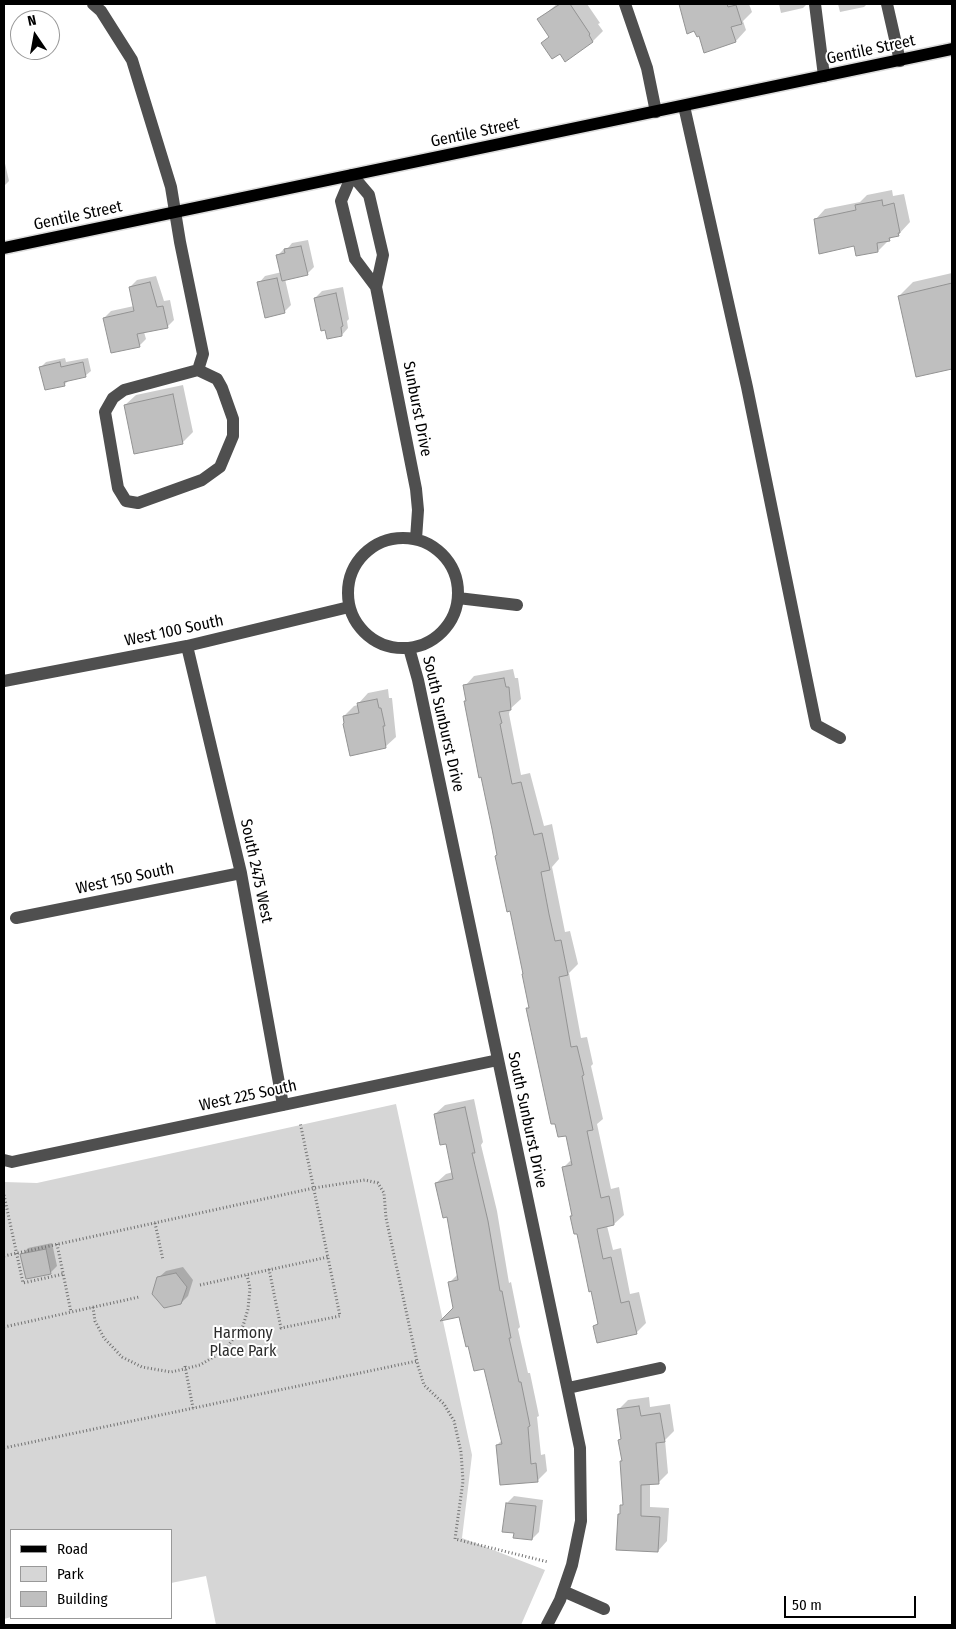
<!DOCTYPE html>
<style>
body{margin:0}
#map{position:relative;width:956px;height:1629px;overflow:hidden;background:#fff;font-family:"Fira Sans Condensed",sans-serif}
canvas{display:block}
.frame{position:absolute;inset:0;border:5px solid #000;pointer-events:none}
.legend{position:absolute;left:10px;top:1529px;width:162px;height:90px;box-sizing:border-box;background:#fff;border:1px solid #999;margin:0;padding:6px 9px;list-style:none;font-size:15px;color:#000}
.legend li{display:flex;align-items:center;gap:10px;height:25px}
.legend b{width:25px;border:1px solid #999}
.north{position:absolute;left:10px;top:10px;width:50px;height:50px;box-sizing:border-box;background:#fff;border:1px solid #999;border-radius:50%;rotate:348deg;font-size:14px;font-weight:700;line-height:20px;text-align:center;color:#000}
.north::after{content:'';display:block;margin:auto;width:18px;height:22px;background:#000;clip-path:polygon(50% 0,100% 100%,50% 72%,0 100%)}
.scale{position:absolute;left:784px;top:1596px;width:132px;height:22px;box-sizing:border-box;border:2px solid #000;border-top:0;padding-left:6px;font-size:15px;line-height:18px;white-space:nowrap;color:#000;-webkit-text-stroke:4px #fff;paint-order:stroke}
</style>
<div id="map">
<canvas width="956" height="1629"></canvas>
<div class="frame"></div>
<ul class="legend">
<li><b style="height:6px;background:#000"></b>Road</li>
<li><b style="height:14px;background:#d6d6d6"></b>Park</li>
<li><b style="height:14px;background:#bfbfbf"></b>Building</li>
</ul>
<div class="north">N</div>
<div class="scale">50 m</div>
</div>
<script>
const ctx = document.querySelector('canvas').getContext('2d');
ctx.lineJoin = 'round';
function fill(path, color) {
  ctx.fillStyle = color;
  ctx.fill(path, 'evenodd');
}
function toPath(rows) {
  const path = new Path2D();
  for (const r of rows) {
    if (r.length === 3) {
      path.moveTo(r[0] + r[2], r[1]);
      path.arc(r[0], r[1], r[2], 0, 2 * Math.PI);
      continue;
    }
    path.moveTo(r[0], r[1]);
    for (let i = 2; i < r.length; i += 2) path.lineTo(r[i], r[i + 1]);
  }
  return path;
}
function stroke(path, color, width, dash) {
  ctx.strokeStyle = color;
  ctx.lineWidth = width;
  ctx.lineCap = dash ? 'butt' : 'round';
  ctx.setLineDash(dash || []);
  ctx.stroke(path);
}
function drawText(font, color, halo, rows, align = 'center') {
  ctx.font = font + ' "Fira Sans Condensed",sans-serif';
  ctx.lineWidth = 4;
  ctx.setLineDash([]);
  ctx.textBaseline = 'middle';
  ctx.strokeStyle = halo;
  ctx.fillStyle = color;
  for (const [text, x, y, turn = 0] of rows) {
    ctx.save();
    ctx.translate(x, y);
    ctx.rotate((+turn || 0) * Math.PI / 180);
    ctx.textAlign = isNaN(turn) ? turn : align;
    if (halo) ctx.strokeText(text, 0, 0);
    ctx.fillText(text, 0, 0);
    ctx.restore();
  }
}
const green = toPath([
 [396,1104,472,1455,462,1538,545,1570,521,1625,216,1625,206,1576,171,1583,171,1530,11,1530,11,1617,4,1619,4,1182,37,1183]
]);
const shadow = toPath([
 [557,4,587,4,600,23,598,24,603,31,593,41,560,52,543,43,550,36,539,19],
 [680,4,749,4,752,12,743,21,746,30,736,41,699,35,695,30,688,32],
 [779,4,807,4,803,8,781,13],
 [838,4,867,4,864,7,840,12],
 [4,159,9,181,4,186],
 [892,190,893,196,904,194,910,222,898,235,893,236,878,251,855,245,815,220,825,209,860,202,867,195],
 [308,240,314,267,307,274,285,279,291,305,284,312,259,283,265,276,282,272,278,255,285,248,288,248,292,243],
 [952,273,952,368,917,376,899,296,913,282],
 [156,276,164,301,170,300,174,320,167,327,144,332,146,339,139,346,104,318,111,311,134,306,130,287,137,280],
 [343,287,349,319,347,321,348,328,342,335,315,298,322,291],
 [65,358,66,362,88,358,91,371,85,376,69,380,65,384,41,367,46,362],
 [183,385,193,432,183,442,125,405,136,395],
 [513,669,515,678,518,678,521,699,510,709,509,714,521,775,530,773,544,826,552,824,559,859,552,867,565,932,570,931,578,964,569,973,581,1038,587,1037,593,1064,591,1066,603,1119,597,1124,611,1189,619,1187,624,1215,614,1224,607,1226,613,1250,621,1248,630,1294,639,1292,646,1323,636,1333,595,1326,599,1322,578,1232,571,1217,573,1215,563,1168,572,1159,567,1134,528,1009,530,1007,525,973,511,910,508,910,465,686,474,676],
 [388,689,389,698,392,698,396,737,385,747,344,716,354,706,358,705,358,704,368,693],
 [474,1099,483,1142,481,1145,497,1211,509,1283,511,1282,520,1327,518,1329,528,1373,530,1373,539,1416,537,1417,541,1455,545,1454,547,1471,537,1481,497,1445,503,1439,485,1367,469,1345,460,1316,454,1308,449,1283,458,1274,448,1216,436,1183,446,1174,453,1172,447,1142,435,1114,445,1105],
 [52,1243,57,1266,51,1272,22,1255,28,1248],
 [183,1267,193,1280,188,1296,181,1303,158,1278,166,1271],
 [649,1397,650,1407,670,1404,674,1431,665,1440,668,1473,659,1482,650,1483,650,1507,669,1508,667,1541,658,1551,621,1513,622,1506,624,1503,621,1462,623,1459,620,1440,622,1438,618,1410,628,1400],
 [514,1496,543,1500,539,1532,532,1539,515,1532,507,1503]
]);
const building = toPath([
 [560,4,570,4,590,34,589,35,593,42,565,62,560,54,552,59,541,43,549,37,537,19,560,4],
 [679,4,727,4,728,7,736,5,742,24,731,27,736,42,704,53,699,36,697,37,694,31,687,34,679,4],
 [882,200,883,206,894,203,900,233,898,233,899,236,889,238,890,241,877,243,878,252,856,256,854,246,819,254,814,219,856,210,855,205,882,200],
 [301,246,308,275,282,281,276,255,285,253,284,249,301,246],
 [277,278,285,313,265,318,257,282,277,278],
 [150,282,157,307,163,306,168,328,137,334,140,347,111,353,103,318,134,311,129,287,150,282],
 [952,283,952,369,916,377,898,296,952,283],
 [336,293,343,326,341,327,342,336,327,339,325,330,321,331,314,298,336,293],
 [60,362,61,367,83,362,86,377,64,382,65,386,45,390,39,367,60,362],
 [173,394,183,444,134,454,124,405,173,394],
 [504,678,506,687,509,687,511,710,499,712,502,723,500,724,512,784,521,782,534,835,542,833,550,870,541,872,549,914,555,941,561,940,568,975,559,977,571,1047,577,1046,584,1075,582,1076,593,1130,587,1131,601,1198,609,1196,613,1215,614,1225,597,1229,603,1259,611,1257,621,1303,629,1301,637,1334,597,1343,593,1326,598,1324,591,1291,589,1292,577,1234,574,1234,570,1216,572,1216,570,1206,562,1167,572,1165,566,1136,558,1137,555,1124,551,1124,526,1008,529,1008,522,974,523,974,510,911,507,912,495,856,497,855,492,829,481,777,479,778,464,701,466,701,463,685,504,678],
 [377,699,379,708,381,708,385,726,383,726,386,748,350,756,343,724,344,723,343,716,359,713,357,703,377,699],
 [465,1107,475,1153,472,1153,488,1221,500,1291,502,1291,511,1338,509,1338,519,1382,521,1382,530,1426,528,1427,531,1464,536,1463,538,1482,500,1485,496,1445,502,1444,484,1369,474,1371,468,1346,466,1347,459,1317,440,1321,453,1308,448,1282,458,1280,447,1217,443,1218,435,1183,453,1179,446,1144,440,1145,434,1114,465,1107],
 [46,1249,51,1274,26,1279,20,1254,46,1249],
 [176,1273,187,1287,181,1304,164,1308,152,1294,157,1277,176,1273],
 [639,1406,641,1416,660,1413,665,1442,656,1443,659,1484,641,1485,641,1516,660,1517,658,1552,616,1550,618,1514,620,1514,620,1505,623,1505,620,1461,622,1461,618,1440,621,1439,617,1409,639,1406],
 [506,1503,536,1506,532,1540,513,1538,514,1533,502,1532,506,1503]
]);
const path = toPath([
 [4,1195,23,1283,64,1274],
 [155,1223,163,1260],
 [57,1244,71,1312],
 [4,1256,314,1188,365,1180,378,1183,384,1193,386,1218,418,1366,424,1385,444,1404,454,1421,461,1452,463,1481,455,1539,548,1562],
 [269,1269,281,1328,340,1316,300,1122],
 [200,1285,328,1257],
 [93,1307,95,1321,104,1338,122,1357,142,1367,171,1372,180,1370,200,1365,224,1351,243,1326,248,1309,250,1288,247,1275],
 [4,1327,139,1297],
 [185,1366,193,1408],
 [4,1448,417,1361]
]);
const minor = toPath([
 [93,4,101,11,132,60,171,187,180,242,203,354,198,370,124,390,113,398,105,412,118,488,126,501,138,503,202,480,220,467,233,436,233,419,222,388,217,379,198,370],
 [625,4,647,68,656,112],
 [815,4,824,76],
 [887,4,900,61],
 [684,106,747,387,816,725,840,738],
 [376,287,355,259,341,201,352,175,369,195,383,255,376,287,416,489,418,510,416,539],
 [403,593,55],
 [458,598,517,605],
 [187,646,241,873,283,1105],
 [409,648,418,680,580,1448,581,1521,572,1565,560,1600,547,1625],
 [4,681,187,646,349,607],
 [16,918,241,873],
 [4,1160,12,1162,21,1160,498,1060],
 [568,1388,660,1368],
 [563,1591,604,1609]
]);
const major = toPath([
 [4,248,952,49]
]);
const streetNames = [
 ["Gentile Street",871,50,-12],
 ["Gentile Street",475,133,-12],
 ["Gentile Street",78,216,-12],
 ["Sunburst Drive",417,409,79],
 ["West 100 South",174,631,-12],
 ["South Sunburst Drive",443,724,77],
 ["South 2475 West",256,871,78],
 ["West 150 South",125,879,-12],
 ["West 225 South",248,1096,-12],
 ["South Sunburst Drive",527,1120,78]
];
const parkNames = [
 ["Harmony",243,1334],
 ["Place Park",243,1352]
];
fill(green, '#d6d6d6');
fill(shadow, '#0003');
fill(building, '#bfbfbf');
stroke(building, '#939393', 1);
stroke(major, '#dbdbdb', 15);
stroke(path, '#717171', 3, [1, 2.5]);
stroke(minor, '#4f4f4f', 12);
stroke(major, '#000', 12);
drawText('16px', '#000', '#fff', streetNames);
drawText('16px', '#2d2d2d', '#fff', parkNames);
</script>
